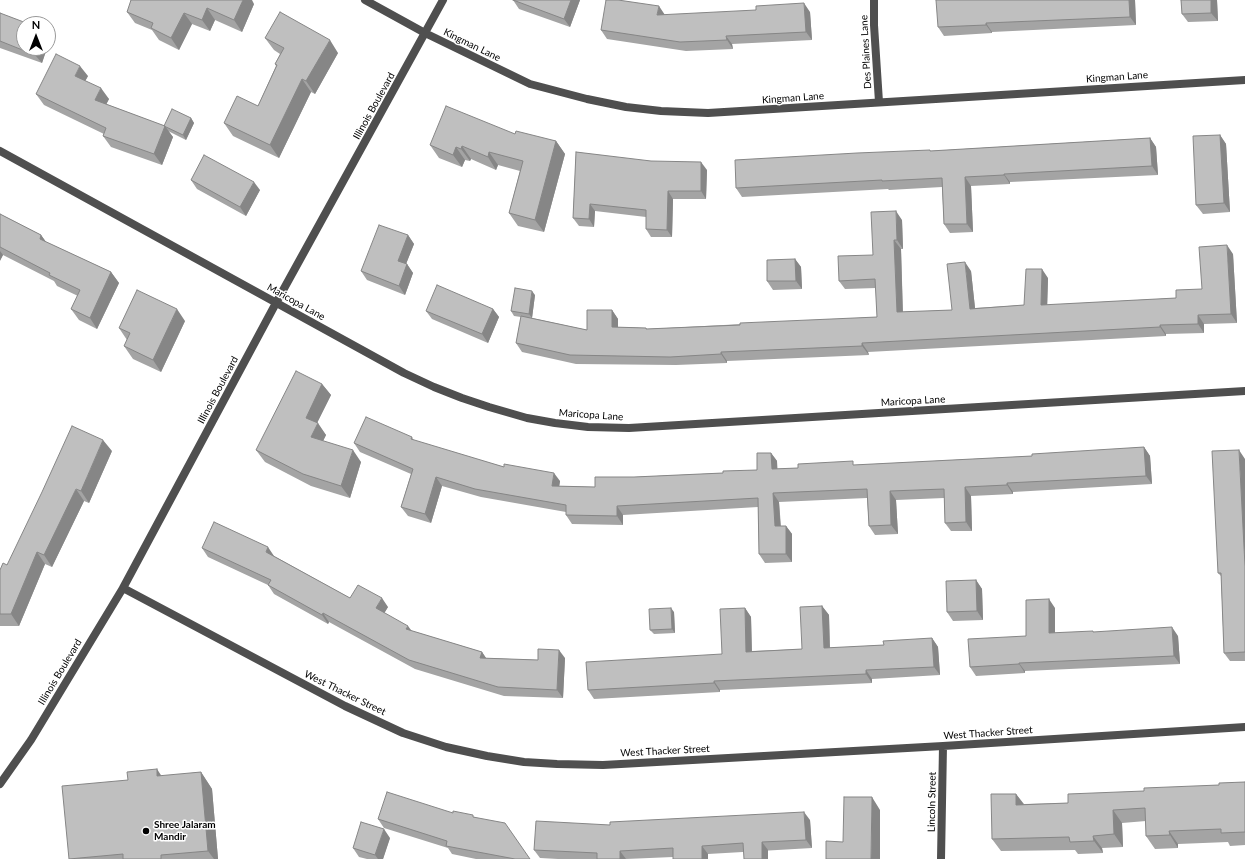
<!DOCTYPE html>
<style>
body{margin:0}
#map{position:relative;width:1245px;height:859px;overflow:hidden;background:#fff;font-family:Lato,sans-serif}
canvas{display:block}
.north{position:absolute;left:16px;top:16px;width:40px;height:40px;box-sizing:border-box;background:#fff;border:1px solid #999;border-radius:50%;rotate:0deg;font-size:11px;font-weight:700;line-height:16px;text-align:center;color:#000}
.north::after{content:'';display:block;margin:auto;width:14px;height:18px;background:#000;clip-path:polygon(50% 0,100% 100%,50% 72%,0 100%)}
</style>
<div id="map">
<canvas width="1245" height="859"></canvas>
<div class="north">N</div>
</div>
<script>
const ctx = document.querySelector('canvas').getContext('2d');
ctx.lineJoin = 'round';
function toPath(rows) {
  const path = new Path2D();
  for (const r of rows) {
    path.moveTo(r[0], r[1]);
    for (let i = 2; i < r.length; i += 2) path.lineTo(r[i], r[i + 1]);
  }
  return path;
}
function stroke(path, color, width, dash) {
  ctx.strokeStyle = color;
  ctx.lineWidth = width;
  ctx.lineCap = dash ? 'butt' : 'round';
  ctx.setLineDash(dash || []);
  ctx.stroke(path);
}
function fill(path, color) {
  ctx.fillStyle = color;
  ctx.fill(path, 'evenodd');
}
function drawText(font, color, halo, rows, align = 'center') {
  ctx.font = font + ' Lato,sans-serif';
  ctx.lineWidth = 3;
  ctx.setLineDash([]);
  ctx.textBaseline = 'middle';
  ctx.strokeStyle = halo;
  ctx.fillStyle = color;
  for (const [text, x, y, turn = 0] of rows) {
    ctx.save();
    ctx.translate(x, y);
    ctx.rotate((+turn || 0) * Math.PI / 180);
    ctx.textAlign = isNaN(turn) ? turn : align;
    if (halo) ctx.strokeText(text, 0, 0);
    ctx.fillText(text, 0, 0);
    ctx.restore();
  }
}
const minor = toPath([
 [365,0,425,33,530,84,587,99,626,107,661,111,708,113,1245,80],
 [874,0,874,25,879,102],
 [0,151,404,373,434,387,462,398,489,407,527,418,555,423,588,427,629,428,1245,391],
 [123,588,345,706,403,733,446,747,487,756,524,762,557,764,603,765,943,746,1245,727],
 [0,784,31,740,123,588,276,303,443,0],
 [941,859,943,746]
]);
const wall = toPath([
 [513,0,580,0,570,27,519,9],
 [1135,0,1136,25,992,32,992,33,944,36,938,27],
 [1181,0,1217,0,1218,21,1188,22,1182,14],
 [254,4,242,32,215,20,210,31,192,24,179,50,159,40,152,30,135,23,127,12],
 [810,12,812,40,732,44,733,49,686,51,607,39,601,30],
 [0,13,47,48,42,63,0,48],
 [265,38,338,53,315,94,311,92,279,158,233,136,224,123,258,106,276,66,275,64,280,54,274,50],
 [88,76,85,81,109,99,106,104,164,126,191,118,194,123,186,140,168,131,173,137,162,165,111,147,103,136,104,134,44,105,36,94],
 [515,134,556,141,565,154,544,232,518,226,509,213,520,171,498,165,496,170,471,159,470,161,465,160,462,167,439,158,430,145],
 [1220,135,1226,144,1230,212,1203,214,1196,205],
 [1150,138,1156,147,1158,175,1010,182,1010,184,971,186,973,232,950,233,944,224,942,187,889,190,888,189,742,197,736,188,930,151],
 [576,152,707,170,706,199,673,199,672,237,651,237,646,229,646,217,595,211,594,227,579,226,573,218],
 [191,180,260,190,246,216,197,189],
 [0,214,41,235,46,242,111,272,119,283,97,329,79,320,71,309,78,296,57,286,54,281,3,255,0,260],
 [902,220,903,249,901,249,903,312,952,310,971,271,975,308,1024,305,1048,278,1047,305,1176,298,1202,289,1233,254,1237,323,1204,324,1204,333,1166,334,1166,336,868,352,869,355,727,361,727,363,676,365,576,364,522,352,516,343,521,317,514,316,511,311,535,295,532,318,587,330,612,310,618,319,618,327,646,328,647,329,877,317,876,288,845,289,839,281,873,255],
 [408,235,414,244,406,264,407,264,413,273,405,295,367,280,361,271],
 [795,259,801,267,802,289,773,290,767,281],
 [493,309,499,317,488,343,432,319,426,311],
 [185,321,161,372,133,359,124,346,127,340,119,328],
 [322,384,331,395,317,423,326,435,323,441,361,462,350,498,311,486,265,462,256,450],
 [412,437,414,441,504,467,560,481,559,486,595,487,634,477,723,473,757,470,771,453,777,461,777,469,1032,456,1144,447,1150,456,1152,484,1013,492,1013,494,971,496,972,531,951,531,945,523,944,498,896,500,898,534,875,535,869,526,867,498,779,502,781,526,786,526,792,534,792,562,765,563,759,554,758,507,623,515,623,525,572,524,566,515,566,512,481,497,442,486,431,523,408,516,401,507,411,474,360,452,354,443],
 [112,451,89,503,84,501,52,567,45,564,19,626,0,626,0,570,7,565],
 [1245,459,1245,661,1230,661,1224,653,1221,576,1218,573],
 [202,548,274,556,350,598,388,607,384,613,412,631,482,652,486,658,538,660,565,658,563,698,504,696,415,669,329,622,328,624,274,594,268,585,208,557],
 [976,580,982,589,983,620,953,621,947,612],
 [822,606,829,615,830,648,884,645,932,638,938,647,940,675,872,679,872,683,720,690,720,692,594,699,588,690,722,654,745,608,751,617,752,651,802,649],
 [1055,608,1055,633,1094,632,1178,636,1180,664,1025,671,1025,673,976,676,970,667,1026,636],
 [674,612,675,633,654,634,650,630],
 [201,772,212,789,218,859,69,859,128,780],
 [1245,782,1245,845,1230,846,1228,842,1178,844,1178,848,1155,849,1146,836,1146,821,1122,823,1123,847,1102,848,1103,853,1078,854,1075,850,1001,851,992,839,1016,794,1024,804,1068,803,1144,791,1219,785],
 [453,813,475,817,530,859,476,859,452,854,448,848,384,828,378,819],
 [810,820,812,848,708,854,708,859,673,859,673,857,626,859,558,859,540,858,534,850,610,825],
 [390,838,383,859,367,859,359,857,353,848]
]);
const shadedWall = toPath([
 [243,0,252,0,254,4,242,32,234,20],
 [571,0,580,0,570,27,564,19],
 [1129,0,1135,0,1136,25,1130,17],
 [1211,0,1217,0,1218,21,1211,13],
 [804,3,810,12,812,40,806,32],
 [659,6,665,15,657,15],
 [207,8,215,20,210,31,202,20],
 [184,13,192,24,179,50,171,38],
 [986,23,992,32,992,33,986,25],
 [48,34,51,38,48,46],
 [726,36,732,44,733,49,727,40],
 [330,40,338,53,315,94,306,81],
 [38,48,47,48,42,63,35,55],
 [80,66,88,76,82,87,75,76],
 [302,79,311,92,279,158,270,145],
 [101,88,109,99,103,111,95,100],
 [191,118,194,123,186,140,183,135],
 [165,126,173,137,162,165,154,154],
 [1220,135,1226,144,1230,212,1224,203],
 [1150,138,1156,147,1158,175,1152,166],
 [556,141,565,154,544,232,535,220],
 [462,146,471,159,470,161,461,149],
 [456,147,465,160,462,167,453,155],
 [489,152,498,165,496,170,488,157],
 [701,162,707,170,706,199,701,191],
 [1004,174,1010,182,1010,184,1004,175],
 [965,177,971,186,973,232,967,224],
 [254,182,260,190,246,216,240,207],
 [668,191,673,199,672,237,667,230],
 [590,204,595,211,594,227,589,219],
 [896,211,902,220,903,249,897,240],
 [41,235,49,246,40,239],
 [408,235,414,244,404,269,398,261],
 [894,240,901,249,903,321,897,312],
 [1227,245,1233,254,1237,323,1231,314],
 [0,251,3,255,0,261],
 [795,259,801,267,802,289,796,281],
 [965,262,971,271,976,317,970,309],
 [407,264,413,273,405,295,399,286],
 [1042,269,1048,278,1047,314,1041,305],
 [111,272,119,283,97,329,90,318],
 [532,291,535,295,532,318,529,314],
 [177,309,185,321,161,372,153,360],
 [493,309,499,317,488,343,482,334],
 [612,310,618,319,618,336,612,327],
 [1198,315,1204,324,1204,333,1198,324],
 [1160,325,1166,334,1166,336,1160,327],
 [862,343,868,352,869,355,862,346],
 [721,352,727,361,727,363,721,354],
 [322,384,331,395,314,429,306,418],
 [318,423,326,435,319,449,311,437],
 [103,440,112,451,89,503,81,491],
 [1144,447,1150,456,1152,484,1146,476],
 [353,450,361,462,350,498,341,486],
 [1239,450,1245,459,1245,566],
 [771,453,777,461,778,478,772,469],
 [554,473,560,481,558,495,552,486],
 [436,477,442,486,431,523,425,514],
 [1007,483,1013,492,1013,494,1007,485],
 [965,487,971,496,972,531,966,522],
 [76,489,84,501,52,567,44,555],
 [890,491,896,500,898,534,891,525],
 [773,493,779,502,781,535,775,526],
 [617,506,623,515,623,525,617,516],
 [786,526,792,534,792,562,786,554],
 [268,547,274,556,272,561,266,552],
 [37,552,45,564,19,626,11,614],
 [976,580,982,589,983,620,977,611],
 [382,598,388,607,382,617,376,608],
 [1049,599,1055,608,1055,642,1049,633],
 [822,606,829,615,830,656,824,648],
 [671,608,674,612,675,633,672,629],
 [745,608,751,617,752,660,746,652],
 [323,613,329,622,328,624,322,615],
 [408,626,414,634,406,629],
 [1172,627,1178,636,1180,664,1174,656],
 [932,638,938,647,940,675,934,667],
 [559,650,565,658,563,698,557,690],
 [482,652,488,661,480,658],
 [1019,663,1025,671,1025,673,1019,664],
 [866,670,872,679,872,683,866,674],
 [714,681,720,690,720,692,714,683],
 [157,769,168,786,157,776],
 [201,772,212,789,218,859,214,859,208,851],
 [1016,794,1025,806,1016,805],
 [872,797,880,810,880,859,871,859],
 [1113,810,1122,823,1123,847,1114,834],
 [804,812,810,820,812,848,806,840],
 [384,829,390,838,383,859,378,859,375,855],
 [1169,831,1178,844,1178,848,1170,835],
 [1093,836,1102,848,1103,853,1094,841],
 [762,842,768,850,768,859,762,859],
 [702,846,708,854,708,859,702,859],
 [620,851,626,859,620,859]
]);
const building = toPath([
 [131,0,243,0,234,20,207,8,202,20,184,13,171,38,151,28,153,23,127,12,131,0],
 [513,0,571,0,564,19,513,0],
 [606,0,618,0,659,6,657,15,756,10,756,6,804,3,806,32,726,36,727,40,680,42,601,30,606,0],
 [936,0,1129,0,1130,17,986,23,986,25,938,27,936,0],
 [1181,0,1211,0,1211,13,1182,14,1181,0],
 [280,12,330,40,306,81,302,79,270,145,224,123,237,96,258,106,277,65,275,64,284,48,265,38,280,12],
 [0,13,29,24,24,24,24,48,38,48,35,55,0,41,0,13],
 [56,54,80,66,75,76,101,88,95,100,165,126,154,154,103,136,106,128,36,94,56,54],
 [446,106,515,134,516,131,556,141,535,220,509,213,523,161,489,152,488,157,462,146,461,149,456,147,453,155,430,145,446,106],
 [172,109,191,118,183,135,164,126,172,109],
 [1220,135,1224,203,1196,205,1193,136,1220,135],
 [1150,138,1152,166,1004,174,1004,175,965,177,967,224,944,224,942,178,882,181,882,180,736,188,735,160,857,153,930,150,930,151,1150,138],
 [576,152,651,161,701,162,701,191,668,191,667,230,646,229,646,210,590,204,589,219,573,218,576,152],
 [204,155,254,182,240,207,191,180,204,155],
 [896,211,897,240,894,240,897,312,952,310,947,264,965,262,970,309,1024,305,1026,269,1042,269,1041,305,1176,298,1176,290,1202,289,1199,247,1227,245,1231,314,1198,315,1198,324,1160,325,1160,327,862,343,862,346,721,352,721,354,670,357,570,355,516,343,521,316,587,330,587,310,612,310,612,327,646,328,646,329,740,325,740,323,877,317,875,279,839,281,838,256,873,255,871,212,896,211],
 [0,214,41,235,40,239,111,272,90,318,71,309,80,290,49,275,50,273,0,247,0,214],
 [379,225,408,235,398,261,407,264,399,286,361,271,379,225],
 [795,259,796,281,767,281,767,260,795,259],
 [437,285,493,309,482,334,426,311,437,285],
 [515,288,532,291,529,314,511,311,515,288],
 [137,290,177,309,153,360,124,346,130,333,119,328,137,290],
 [296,371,322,384,306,418,318,423,311,437,353,450,341,486,303,474,256,450,296,371],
 [366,417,412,437,411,439,504,467,504,464,554,473,552,486,595,487,595,477,634,477,723,473,723,471,757,470,757,453,771,453,772,469,798,468,798,464,853,461,853,465,1032,456,1032,454,1144,447,1146,476,1007,483,1007,485,965,487,966,522,945,523,944,489,890,491,891,525,869,526,867,489,773,493,775,526,786,526,786,554,759,554,758,498,617,506,617,516,566,515,566,505,475,489,436,477,425,514,401,507,413,469,354,443,366,417],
 [72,426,103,440,81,491,76,489,44,555,37,552,11,614,0,614,0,570,3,563,7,565,42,492,72,426],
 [1239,450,1245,566,1245,652,1224,653,1221,573,1218,573,1212,451,1239,450],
 [214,522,268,547,266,552,350,598,358,585,382,598,376,608,408,626,406,629,482,652,480,658,538,660,538,649,559,650,557,690,498,687,409,660,323,613,322,615,268,585,271,580,202,548,214,522],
 [976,580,977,611,947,612,946,581,976,580],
 [1049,599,1049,633,1093,631,1093,632,1172,627,1174,656,1019,663,1019,664,970,667,968,639,1026,636,1026,600,1049,599],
 [822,606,824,648,884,645,883,641,932,638,934,667,866,670,866,674,714,681,714,683,588,690,586,662,722,654,720,609,745,608,746,652,802,649,800,607,822,606],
 [671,608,672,629,650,630,649,609,671,608],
 [157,769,157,776,201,772,208,851,161,855,161,859,123,859,123,854,69,859,62,786,128,780,127,772,157,769],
 [1245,782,1245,832,1221,833,1221,829,1169,831,1170,835,1146,836,1145,808,1113,810,1114,834,1093,836,1094,841,1070,842,1069,837,992,839,991,794,1016,794,1016,805,1068,803,1068,794,1144,791,1144,788,1219,785,1219,783,1245,782],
 [387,792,453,813,453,811,473,815,473,817,505,823,530,859,515,859,446,846,447,841,378,819,387,792],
 [844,797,872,797,871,859,826,859,826,841,843,842,844,797],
 [804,812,806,840,762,842,762,859,744,859,743,843,702,846,702,859,673,859,673,848,620,851,620,859,597,859,597,853,534,850,536,821,610,825,610,822,804,812],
 [361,822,384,829,375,855,353,848,361,822]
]);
const markers = [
 [146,831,4,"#000"]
];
const streetNames = [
 ["Kingman Lane",472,45,26],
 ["Des Plaines Lane",866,52,-93],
 ["Kingman Lane",1117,77,-4],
 ["Kingman Lane",793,98,-4],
 ["Illinois Boulevard",374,106,-61],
 ["Maricopa Lane",296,302,29],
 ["Illinois Boulevard",218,390,-62],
 ["Maricopa Lane",913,401,-3],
 ["Maricopa Lane",591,415,4],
 ["Illinois Boulevard",60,672,-59],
 ["West Thacker Street",345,693,26],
 ["West Thacker Street",988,733,-4],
 ["West Thacker Street",665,751,-3],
 ["Lincoln Street",932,802,-89]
];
const poiNames = [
 ["Shree Jalaram",154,825],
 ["Mandir",154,837]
];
stroke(minor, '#4f4f4f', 8);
fill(wall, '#a4a4a4');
fill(shadedWall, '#868686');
fill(building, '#bfbfbf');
stroke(building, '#868686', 1);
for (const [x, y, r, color] of markers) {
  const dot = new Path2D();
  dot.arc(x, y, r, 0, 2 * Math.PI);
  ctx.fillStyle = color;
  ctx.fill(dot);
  stroke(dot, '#fff', 1.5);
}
drawText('10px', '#000', '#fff', streetNames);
drawText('bold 10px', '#000', '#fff', poiNames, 'left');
</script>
